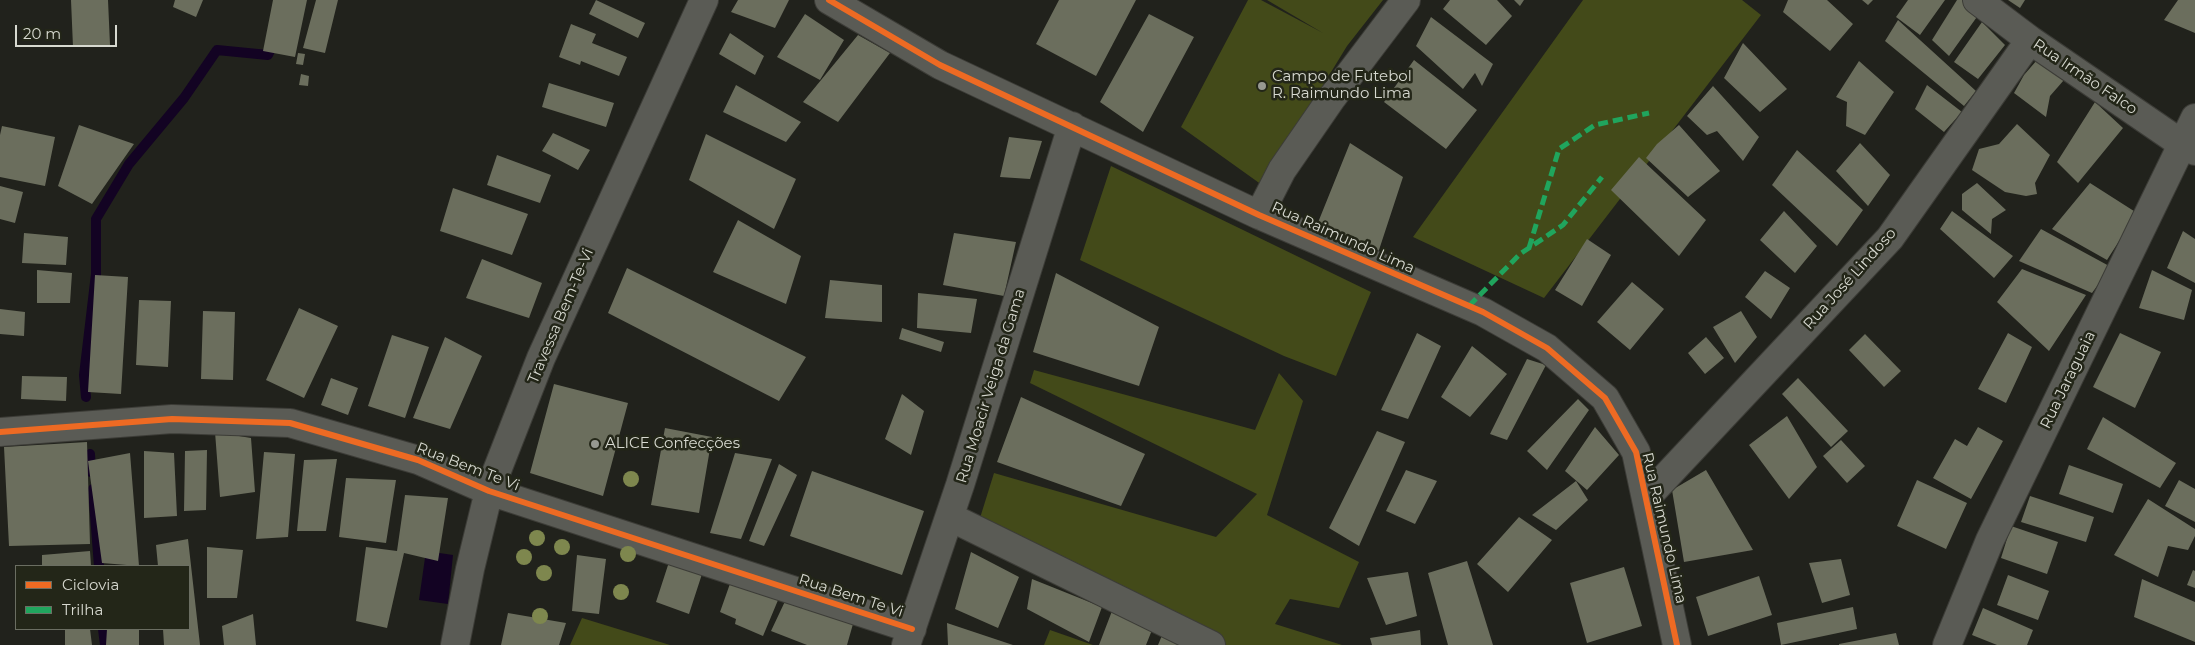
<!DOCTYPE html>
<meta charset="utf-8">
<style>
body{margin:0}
#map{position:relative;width:2195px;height:645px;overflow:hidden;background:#21221c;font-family:Montserrat,sans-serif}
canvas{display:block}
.legend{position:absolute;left:15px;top:565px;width:175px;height:65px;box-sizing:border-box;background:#232618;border:1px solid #6b6e62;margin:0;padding:6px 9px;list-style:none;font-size:15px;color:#d7d9d0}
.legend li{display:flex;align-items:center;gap:10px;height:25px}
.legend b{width:25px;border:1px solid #6b6e62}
.scale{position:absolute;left:15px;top:25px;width:102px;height:22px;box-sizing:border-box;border:2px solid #d7d9d0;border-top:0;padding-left:6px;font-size:15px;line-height:18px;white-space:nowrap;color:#d7d9d0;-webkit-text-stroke:4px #232618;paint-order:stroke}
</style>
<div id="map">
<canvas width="2195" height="645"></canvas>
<ul class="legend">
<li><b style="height:6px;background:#ed6a23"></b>Ciclovia</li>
<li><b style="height:6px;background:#20a55d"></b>Trilha</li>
</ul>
<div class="scale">20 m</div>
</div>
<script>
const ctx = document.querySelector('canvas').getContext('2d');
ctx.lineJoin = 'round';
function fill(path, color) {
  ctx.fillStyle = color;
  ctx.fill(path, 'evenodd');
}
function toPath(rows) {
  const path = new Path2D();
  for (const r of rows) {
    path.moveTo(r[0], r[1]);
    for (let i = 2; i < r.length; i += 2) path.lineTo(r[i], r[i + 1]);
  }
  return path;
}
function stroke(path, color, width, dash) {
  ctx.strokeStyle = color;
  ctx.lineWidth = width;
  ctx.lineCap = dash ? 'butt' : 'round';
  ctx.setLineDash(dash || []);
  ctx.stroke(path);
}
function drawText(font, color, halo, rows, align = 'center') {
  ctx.font = font + ' Montserrat,sans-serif';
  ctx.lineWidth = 5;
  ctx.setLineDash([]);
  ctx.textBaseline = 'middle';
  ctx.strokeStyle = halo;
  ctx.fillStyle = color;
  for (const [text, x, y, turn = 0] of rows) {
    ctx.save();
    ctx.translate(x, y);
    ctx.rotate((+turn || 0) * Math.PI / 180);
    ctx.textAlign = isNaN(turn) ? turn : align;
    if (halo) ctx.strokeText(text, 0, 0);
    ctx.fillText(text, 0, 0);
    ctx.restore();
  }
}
const green = toPath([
 [1248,0,1261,0,1323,33,1267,0,1383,0,1347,46,1262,185,1181,127],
 [1583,0,1742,0,1761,15,1544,298,1413,237],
 [1111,166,1371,292,1336,376,1284,356,1080,260],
 [1034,370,1255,430,1279,373,1303,401,1267,515,1359,562,1339,608,1290,599,1275,624,1342,645,1220,645,980,518,994,473,1216,537,1257,494,1030,383],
 [582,618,670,645,570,645],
 [1050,630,1093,645,1044,645]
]);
const water = toPath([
 [426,551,453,555,448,604,419,600]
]);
const stream = toPath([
 [86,397,84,375,96,274,96,219,129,164,184,98,217,50,268,55,275,40],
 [90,454,91,472],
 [93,489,99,566],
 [103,629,105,645]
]);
const building = toPath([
 [71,0,108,0,110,45,73,47],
 [175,0,203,0,196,17,173,7],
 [273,0,307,0,295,57,263,51],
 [316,0,338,0,325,53,303,48],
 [596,0,645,23,638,38,589,14],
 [738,0,789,0,775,28,731,12],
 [1059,0,1136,0,1096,76,1036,44],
 [1450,0,1497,0,1512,16,1486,45,1443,9],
 [1514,0,1524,0,1520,6],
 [1788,0,1827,0,1853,24,1830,51,1783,12],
 [1862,0,1873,0,1868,5],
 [1908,0,1945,0,1920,35,1896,17],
 [1957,0,1967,0,1979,14,1949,56,1932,40],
 [2008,0,2025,0,2020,8],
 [2178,0,2195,0,2195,33,2164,20],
 [805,14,844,40,820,80,777,57],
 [1149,14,1194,37,1143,132,1100,102],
 [1431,17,1493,64,1482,86,1475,73,1463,89,1416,46],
 [1898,20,1976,91,1964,106,1885,41],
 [1982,22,2005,45,1978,79,1954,62],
 [571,24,596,34,592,43,627,57,619,76,581,61,580,65,559,57],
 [730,33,764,56,755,75,719,54],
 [858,35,890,53,838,122,803,102],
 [1743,43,1787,89,1760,112,1724,78],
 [298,53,305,54,303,65,296,64],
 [1414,60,1477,110,1446,149,1384,102],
 [2037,60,2064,80,2050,96,2046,117,2014,93,2024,75],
 [1859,61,1894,92,1865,135,1846,126,1847,102,1836,97],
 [301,74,309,76,308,86,299,85],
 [549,83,614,103,606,127,542,107],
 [736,85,801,122,786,142,723,112],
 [1927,85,1962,112,1944,132,1915,109],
 [1713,86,1759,137,1743,161,1717,131,1707,135,1687,116],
 [2095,102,2123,128,2078,183,2057,162],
 [2017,124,2050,155,2035,183,2037,194,2026,196,2005,192,1972,170,1979,149,1999,144],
 [79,125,134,144,92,204,58,186],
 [1679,125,1720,171,1688,197,1646,158,1657,144],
 [2,126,55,137,45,186,0,177,0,135],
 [553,133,590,150,578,170,542,151],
 [706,134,796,179,774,229,689,180],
 [1009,137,1042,141,1030,179,1000,177],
 [1350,143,1403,177,1378,253,1317,225],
 [1860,143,1890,175,1868,206,1836,171],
 [1797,150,1863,210,1837,246,1772,185],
 [497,155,551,175,540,203,487,185],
 [1639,157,1706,220,1679,256,1611,190],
 [1977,183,2006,210,1992,219,1991,234,1962,210,1962,194],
 [2090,183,2137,213,2107,260,2052,229],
 [0,186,23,192,15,223,0,219],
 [453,188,528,214,512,255,440,231],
 [1784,211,1817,246,1795,273,1760,240],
 [1952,211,2013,256,1994,278,1940,229],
 [738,220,801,256,786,304,713,272],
 [2041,229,2111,267,2092,293,2019,261],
 [2183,231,2195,239,2195,283,2167,268],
 [24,233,68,237,66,265,22,263],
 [954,233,1016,242,1004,296,943,285],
 [1587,239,1611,255,1582,306,1555,290],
 [482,259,542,283,529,318,466,298],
 [627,268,806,357,779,401,608,313],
 [2022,269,2086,295,2049,351,1997,302],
 [37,270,72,273,70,303,37,303],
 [2152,270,2192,290,2184,320,2139,308],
 [1765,271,1790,288,1771,319,1745,297],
 [1056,273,1159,327,1139,386,1033,352],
 [95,275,128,277,121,394,88,392],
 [830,280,882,285,882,322,825,318],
 [1632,282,1664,309,1630,350,1597,322],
 [918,293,977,299,971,333,917,328],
 [139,300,171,301,168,367,136,365],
 [299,308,338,326,304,398,266,380],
 [0,309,25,312,24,336,0,334],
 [203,311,235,312,233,380,201,379],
 [1741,311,1757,337,1735,363,1713,327],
 [902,328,944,342,941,352,899,339],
 [1417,333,1441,346,1408,419,1381,410],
 [2008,333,2032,347,2006,403,1978,389],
 [2120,333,2161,352,2135,408,2093,387],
 [1865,334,1901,371,1884,387,1849,350],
 [392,335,429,347,405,418,368,406],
 [445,337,482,356,450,429,413,418],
 [1706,337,1724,358,1705,374,1688,353],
 [1472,346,1507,374,1470,417,1441,397],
 [1527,359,1546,365,1507,440,1490,434],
 [22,376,67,377,66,401,21,399],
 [331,378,358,388,348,415,321,405],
 [1798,378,1848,431,1831,447,1782,394],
 [554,384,628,403,603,496,530,473],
 [902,394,924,411,911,455,885,439],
 [1021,397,1145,454,1121,506,997,462],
 [1578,399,1589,410,1547,470,1527,451],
 [1787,416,1817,467,1789,499,1749,445],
 [2103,417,2176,463,2160,488,2087,449],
 [1595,427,1619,455,1587,490,1565,471],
 [1978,427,2003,441,1971,499,1933,478,1955,439,1967,446],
 [665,428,712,437,699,513,651,505],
 [1377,431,1405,442,1359,546,1329,528],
 [215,432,251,438,255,492,220,497],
 [1841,440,1865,466,1847,483,1823,456],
 [87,442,90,544,9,546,4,447],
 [207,450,206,510,184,511,185,451],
 [144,451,174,453,177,516,144,518],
 [264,452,295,454,288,537,256,539],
 [130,453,139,566,102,563,88,461],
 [735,453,772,459,741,539,710,533],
 [337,459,326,531,297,531,304,460],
 [779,464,797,475,764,546,749,541],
 [2069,465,2123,484,2113,513,2059,494],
 [1406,470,1437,481,1415,524,1386,511],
 [1706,470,1753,550,1684,562,1672,490],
 [812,471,924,511,902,575,790,536],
 [346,478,396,480,386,543,339,537],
 [1917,480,1967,503,1946,549,1897,526],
 [2179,480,2195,489,2195,522,2165,506],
 [1576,481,1588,500,1556,530,1532,515],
 [405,495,448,498,438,561,404,553,387,628,356,621,366,547,397,551],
 [2030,496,2094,517,2086,542,2021,522],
 [2148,499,2195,529,2195,536,2188,550,2168,546,2158,577,2114,555],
 [1519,517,1552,540,1508,592,1477,564],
 [2011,526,2058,542,2047,574,2001,558],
 [188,539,200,645,164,645,163,629,189,629,189,566,158,566,156,545],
 [207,547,243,550,237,598,207,598],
 [90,551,91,566,42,566,42,555],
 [971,552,1019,577,998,628,955,609],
 [577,555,606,559,599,614,572,611],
 [1841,559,1850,595,1822,603,1809,563],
 [1467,561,1493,645,1448,645,1428,573],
 [669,562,702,574,689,614,656,602],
 [1624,567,1642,626,1587,643,1570,583],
 [2193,570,2195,571,2195,588,2187,585],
 [1408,572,1417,616,1386,625,1367,578],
 [2008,575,2049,591,2038,620,1997,605],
 [1759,576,1772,615,1708,636,1696,597],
 [732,578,781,593,763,636,735,624,736,619,720,612],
 [1032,579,1102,607,1089,642,1027,609],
 [2142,579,2195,602,2195,642,2134,617],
 [788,595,855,617,847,645,807,645,771,631],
 [1853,607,1857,629,1781,645,1777,623],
 [1983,608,2033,630,2027,645,1997,645,1972,635],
 [1112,611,1152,630,1146,645,1099,645],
 [508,613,566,623,559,645,501,645],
 [253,614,256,645,224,645,222,626],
 [947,623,1013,645,948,645],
 [73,629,90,629,92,645,65,645,65,630],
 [107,629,139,629,139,645,106,645],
 [1420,630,1421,645,1372,645,1370,638],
 [1163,633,1183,645,1158,645],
 [1896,633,1899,645,1839,645,1839,644]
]);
const minor = toPath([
 [829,0,940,65,1259,215,1483,312,1547,348,1605,398,1636,452,1677,645],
 [1977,0,2030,40,2182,144,2195,151],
 [1259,215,1282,170,1331,99,1406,0],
 [0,432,172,419,290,423,418,460,489,491,912,629],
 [1646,498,1890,238,2030,40],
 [950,517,1211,645],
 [455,645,470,569,489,491,541,358,704,0],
 [906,645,960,485,1072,126],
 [1947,645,1990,540,2195,118]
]);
const quiet = toPath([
 [1529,248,1559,149,1595,125,1649,113],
 [1469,306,1520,254,1563,225,1602,177]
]);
const cycleway = toPath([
 [829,0,940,65,1259,215,1483,312,1547,348,1605,398,1636,452,1677,645],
 [0,432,172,419,290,423,418,460,489,491,912,629]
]);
const trees = [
 [631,479],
 [537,538],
 [562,547],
 [628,554],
 [524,557],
 [544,573],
 [621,592],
 [540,616]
];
const markers = [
 [1262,86,5,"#979991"],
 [595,444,5,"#979991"]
];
const poiNames = [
 ["Campo de Futebol",1272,77],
 ["R. Raimundo Lima",1272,94],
 ["ALICE Confecções",605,444]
];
const streetNames = [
 ["Rua Irmão Falco",2085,77,34],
 ["Rua Raimundo Lima",1343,238,24],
 ["Rua José Lindoso",1850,279,-48],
 ["Travessa Bem-Te-Vi",561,316,-67],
 ["Rua Jaraguaia",2068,380,-64],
 ["Rua Moacir Veiga da Gama",991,386,-73],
 ["Rua Bem Te Vi",468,467,21],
 ["Rua Raimundo Lima",1664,528,77],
 ["Rua Bem Te Vi",851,596,18]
];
fill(green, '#434a19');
fill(water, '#130323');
stroke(stream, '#130323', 10);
fill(building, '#6b6e5d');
stroke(minor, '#3c3c37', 30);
stroke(minor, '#5a5b55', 28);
stroke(quiet, '#20a55d', 5, [10, 5]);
stroke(cycleway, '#ed6a23', 6);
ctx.fillStyle = '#7e874e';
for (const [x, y] of trees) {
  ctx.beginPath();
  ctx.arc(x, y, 8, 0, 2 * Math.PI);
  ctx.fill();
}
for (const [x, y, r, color] of markers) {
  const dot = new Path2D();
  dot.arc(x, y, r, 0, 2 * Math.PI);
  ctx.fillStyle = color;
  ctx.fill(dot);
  stroke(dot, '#232618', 2);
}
drawText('15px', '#d7d9d0', '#232618', poiNames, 'left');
drawText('15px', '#d7d9d0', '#232618', streetNames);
</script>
